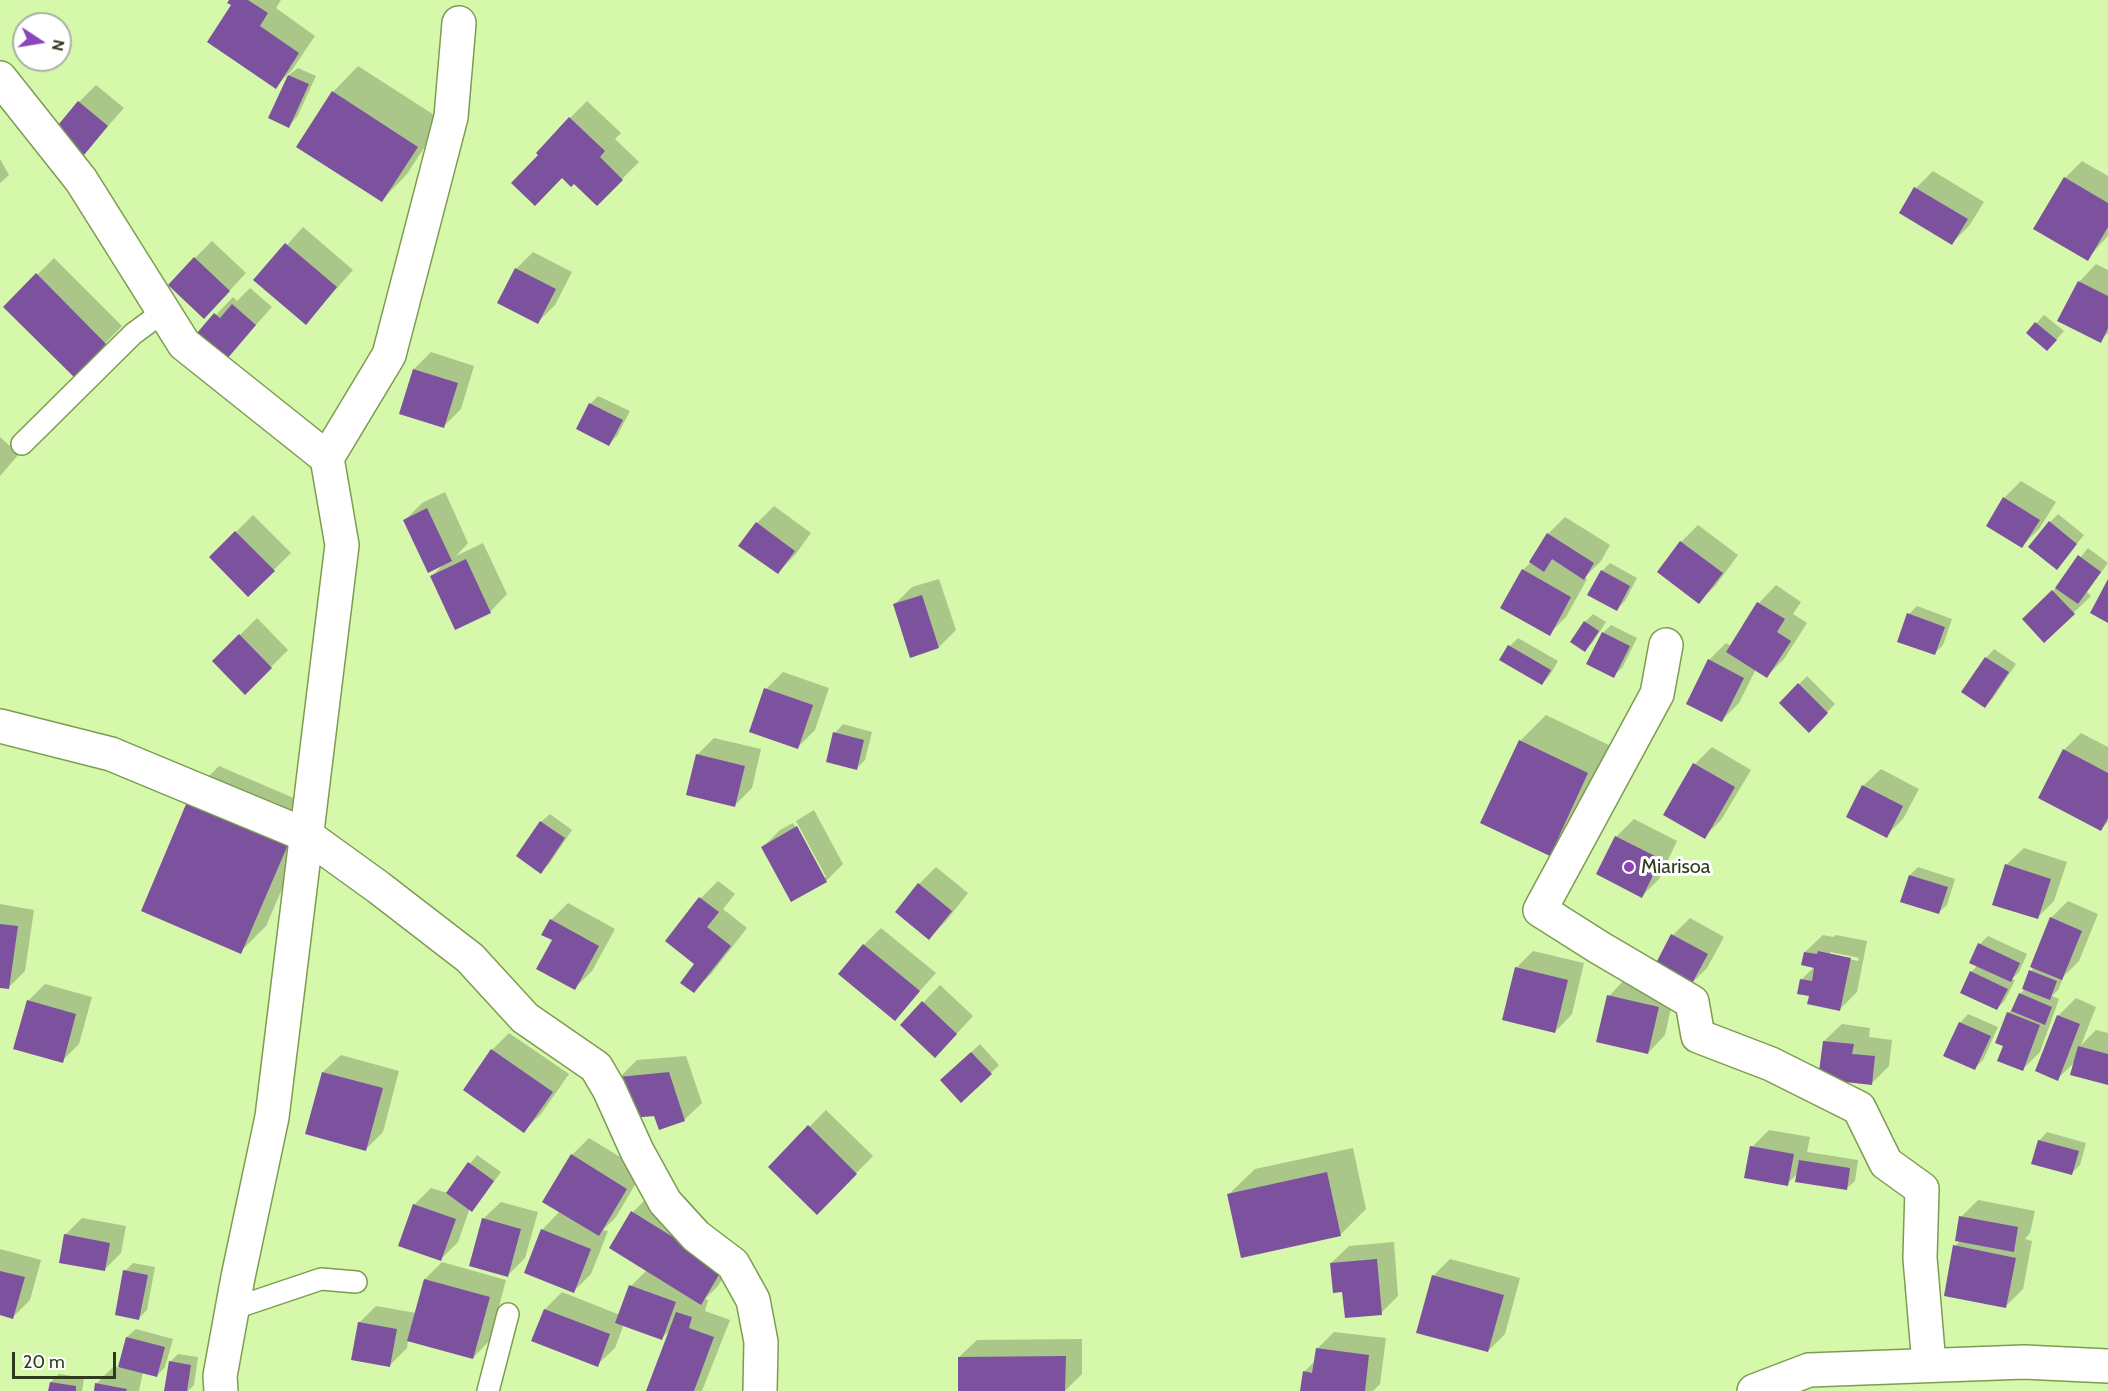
<!DOCTYPE html>
<style>
body{margin:0}
#map{position:relative;width:2108px;height:1391px;overflow:hidden;background:#d5f8aa;font-family:Cabin,sans-serif}
canvas{display:block}
.north{position:absolute;left:12px;top:12px;width:60px;height:60px;box-sizing:border-box;background:#fff;border:2px solid #abb1a4;border-radius:50%;rotate:102deg;font-size:16px;font-weight:700;line-height:24px;text-align:center;color:#2e3b1c}
.north::after{content:'';display:block;margin:auto;width:21px;height:27px;background:#8846ba;clip-path:polygon(50% 0,100% 100%,50% 72%,0 100%)}
.scale{position:absolute;left:12px;top:1352px;width:104px;height:27px;box-sizing:border-box;border:3px solid #2e3b1c;border-top:0;padding-left:8px;font-size:18px;line-height:21px;white-space:nowrap;color:#2e3b1c;-webkit-text-stroke:4px #fff;paint-order:stroke}
</style>
<div id="map">
<canvas width="2108" height="1391"></canvas>
<div class="north">N</div>
<div class="scale">20 m</div>
</div>
<script>
const ctx = document.querySelector('canvas').getContext('2d');
ctx.lineJoin = 'round';
function fill(path, color) {
  ctx.fillStyle = color;
  ctx.fill(path, 'evenodd');
}
function toPath(rows) {
  const path = new Path2D();
  for (const r of rows) {
    path.moveTo(r[0], r[1]);
    for (let i = 2; i < r.length; i += 2) path.lineTo(r[i], r[i + 1]);
  }
  return path;
}
function stroke(path, color, width, dash) {
  ctx.strokeStyle = color;
  ctx.lineWidth = width;
  ctx.lineCap = dash ? 'butt' : 'round';
  ctx.setLineDash(dash || []);
  ctx.stroke(path);
}
function drawText(font, color, halo, rows, align = 'center') {
  ctx.font = font + ' Cabin,sans-serif';
  ctx.lineWidth = 6;
  ctx.setLineDash([]);
  ctx.textBaseline = 'middle';
  ctx.strokeStyle = halo;
  ctx.fillStyle = color;
  for (const [text, x, y, turn = 0] of rows) {
    ctx.save();
    ctx.translate(x, y);
    ctx.rotate((+turn || 0) * Math.PI / 180);
    ctx.textAlign = isNaN(turn) ? turn : align;
    if (halo) ctx.strokeText(text, 0, 0);
    ctx.fillText(text, 0, 0);
    ctx.restore();
  }
}
const shadow = toPath([
 [231,0,281,0,276,8,315,36,292,70,275,87],
 [358,66,442,120,407,174,382,200,333,92],
 [298,68,316,76,297,117,289,126,270,117,290,74],
 [96,85,124,108,84,153,79,102],
 [587,101,621,133,615,139,639,162,614,187,574,182,570,118],
 [0,159,9,175,0,183],
 [2082,161,2108,176,2108,236,2087,259,2065,178],
 [1933,171,1984,202,1969,226,1952,243,1901,212,1916,188],
 [303,227,353,270,306,323,256,280],
 [212,241,246,273,221,300,195,258],
 [533,252,572,272,555,305,538,322,516,269],
 [54,258,122,326,74,375,5,307],
 [2096,264,2108,270,2108,333,2100,341,2079,282],
 [250,288,272,307,227,357,199,333,233,297,237,301],
 [2044,315,2064,331,2055,341,2028,333],
 [431,352,474,366,461,409,444,426,414,369],
 [598,396,630,411,617,436,609,444,590,404],
 [0,437,19,454,0,476],
 [2021,481,2056,502,2039,529,2022,546,2004,498],
 [445,492,468,543,456,556,483,543,507,594,490,612,431,577,444,564,405,520,422,503],
 [774,506,811,533,795,555,778,572,757,523],
 [2058,514,2084,535,2057,568,2050,522],
 [253,515,291,553,248,595,211,557],
 [1565,517,1610,545,1601,561,1584,578,1587,579,1566,617,1549,634,1523,570,1531,562,1548,534],
 [1698,525,1738,555,1716,585,1699,602,1681,542],
 [2088,548,2108,563,2087,592,2091,596,2044,641,2024,619,2058,586],
 [1610,563,1637,578,1625,601,1617,609,1602,571],
 [939,579,956,630,939,647,911,656,894,605,912,587],
 [1776,585,1801,602,1793,614,1807,623,1784,659,1767,676,1756,669,1739,703,1722,720,1709,660,1726,643,1731,646,1759,603],
 [1917,606,1952,619,1943,645,1934,654,1909,614],
 [1593,614,1606,622,1593,642,1585,650,1585,622],
 [257,618,288,650,245,693,214,661],
 [1611,625,1637,638,1622,668,1613,676,1603,633],
 [1518,638,1558,661,1550,675,1542,684,1501,660,1510,646],
 [1994,649,2016,664,1993,698,1985,706,1963,692,1986,658],
 [783,672,829,688,815,730,798,747,766,689],
 [1807,676,1835,704,1809,731,1781,703],
 [1546,715,1613,747,1575,828,1549,854,1520,741],
 [843,724,872,732,865,760,857,768,835,733],
 [2081,733,2108,747,2108,822,2101,829,2064,750],
 [714,738,761,749,752,788,735,805,697,755],
 [1712,747,1751,770,1721,820,1704,837,1665,814,1695,764],
 [219,766,317,808,266,926,240,952,194,791],
 [1881,769,1919,789,1903,819,1886,836,1863,786],
 [814,810,843,864,826,881,763,847,780,830,793,823,823,877,826,877,796,821],
 [550,814,572,830,549,864,540,872,518,856,541,822],
 [1634,819,1677,841,1659,879,1642,896,1598,874,1616,837],
 [2024,848,2067,862,2054,901,2037,918,2006,865],
 [936,867,968,893,946,921,929,938,919,884],
 [1918,867,1955,879,1947,905,1938,913,1910,875],
 [718,881,735,894,723,909,747,928,711,974,694,991,697,964,667,941,701,898],
 [2068,901,2098,914,2079,961,2064,976,2058,990,2052,996,2059,999,2040,1052,2023,1069,2005,1045,2008,1013,2015,1007,2020,994,2025,989,2051,918],
 [568,903,615,929,592,971,575,988,554,940,551,920],
 [0,904,34,910,25,971,8,988,0,987],
 [1690,918,1724,937,1707,968,1690,985,1673,935],
 [881,928,936,973,895,1019,864,945],
 [1823,935,1833,937,1836,935,1867,941,1857,992,1840,1009,1810,995,1801,980,1815,966,1805,952],
 [1830,952,1859,958,1858,961,1830,955],
 [1988,936,2027,954,2019,972,2012,979,2015,980,2005,1000,1997,1009,1971,972,1978,965,1980,944],
 [1533,951,1584,963,1572,1014,1555,1032,1516,968],
 [1626,978,1675,990,1665,1035,1648,1053,1609,996],
 [45,984,92,997,79,1044,62,1061,28,1001],
 [940,985,973,1016,952,1039,902,1025],
 [2076,998,2096,1007,2081,1045,2096,1030,2108,1033,2108,1084,2076,1061,2057,1079,2058,1016],
 [1968,1014,1998,1027,1983,1060,1975,1068,1960,1023],
 [1842,1024,1870,1028,1869,1037,1892,1040,1889,1066,1872,1083,1824,1041],
 [509,1033,569,1074,541,1114,524,1131,465,1089,492,1050],
 [980,1044,999,1065,962,1101,950,1072],
 [341,1055,399,1071,383,1132,366,1149,323,1072],
 [686,1056,702,1103,684,1120,655,1115,620,1077,637,1060],
 [826,1110,873,1156,817,1213,770,1167],
 [1769,1130,1810,1137,1807,1152,1858,1160,1855,1181,1846,1189,1798,1173,1787,1184,1752,1147],
 [2047,1132,2086,1143,2080,1165,2072,1173,2039,1141],
 [589,1138,643,1171,616,1217,603,1230,608,1231,591,1274,574,1291,542,1230,560,1211,572,1155],
 [1353,1148,1366,1209,1340,1235,1229,1194,1255,1169],
 [477,1155,501,1172,480,1201,472,1210,470,1208,458,1242,441,1259,414,1205,431,1188,447,1193],
 [650,1195,739,1251,718,1286,705,1299,708,1300,705,1311,730,1320,702,1391,648,1391,671,1329,662,1338,624,1324,615,1348,597,1365,545,1309,562,1292,620,1315,631,1286,647,1270,633,1212],
 [1978,1200,2035,1211,2030,1233,2025,1239,2032,1241,2023,1289,2005,1307,1955,1246,1960,1241,1961,1217],
 [501,1202,538,1212,525,1258,508,1275,483,1219],
 [82,1218,126,1226,121,1253,104,1270,65,1235],
 [1394,1242,1398,1296,1381,1313,1344,1290,1331,1263,1349,1246],
 [0,1249,41,1260,30,1300,13,1317,0,1314],
 [1450,1259,1520,1278,1505,1334,1488,1351,1433,1276],
 [442,1262,506,1280,490,1340,473,1358,408,1340,407,1348,390,1365,359,1323,376,1306,416,1313,425,1279],
 [133,1263,155,1267,147,1310,139,1318,125,1271],
 [136,1329,173,1339,165,1367,157,1376,143,1372,139,1391,95,1391,96,1384,114,1366,119,1368,127,1337],
 [1334,1332,1386,1338,1380,1384,1373,1391,1301,1391,1304,1372,1315,1361,1317,1349],
 [1082,1339,1082,1374,1065,1391,959,1391,959,1357,977,1340],
 [178,1354,198,1357,194,1385,188,1391,171,1391,170,1362],
 [59,1374,84,1378,82,1391,50,1391,51,1382]
]);
const building = toPath([
 [229,0,248,0,268,13,260,26,299,53,276,89,207,42,231,5,227,3],
 [288,75,309,84,289,128,268,118],
 [332,91,418,147,382,202,296,147],
 [78,101,108,126,84,155,54,130],
 [569,117,605,151,600,157,623,180,597,206,574,184,571,187,562,178,535,206,511,183,538,155,536,153],
 [2064,177,2108,203,2108,227,2088,261,2033,229],
 [1914,187,1968,219,1952,245,1899,213],
 [285,243,337,287,306,325,253,280],
 [194,257,230,291,204,319,168,285],
 [515,268,556,289,538,324,497,303],
 [36,273,106,344,74,377,3,307],
 [2078,281,2108,296,2108,328,2101,343,2057,321],
 [232,304,256,325,227,359,197,333,214,313,220,318],
 [2035,322,2057,340,2047,351,2026,333],
 [413,369,458,383,444,428,399,414],
 [589,403,623,420,609,446,576,429],
 [2003,497,2040,520,2022,548,1986,526],
 [427,508,452,561,428,573,403,520],
 [2049,521,2077,544,2057,570,2028,547],
 [756,522,795,551,778,574,738,546],
 [235,531,275,571,248,597,209,557],
 [1547,533,1594,563,1584,580,1552,559,1544,572,1529,562],
 [1680,541,1723,573,1699,604,1657,572],
 [2078,555,2101,572,2078,604,2055,588],
 [466,559,491,613,455,630,430,576],
 [1522,569,1571,597,1550,636,1500,608],
 [1601,570,1630,586,1617,611,1587,595],
 [2108,579,2108,623,2090,613],
 [2052,590,2075,614,2044,643,2022,619],
 [922,595,939,648,910,658,893,604],
 [1757,602,1785,619,1777,632,1791,641,1767,678,1726,652],
 [1907,613,1945,627,1935,655,1897,642],
 [1584,621,1599,631,1585,652,1570,642],
 [1602,632,1630,646,1614,678,1586,664],
 [239,634,272,668,245,695,212,661],
 [1508,645,1551,670,1542,685,1499,660],
 [1985,657,2009,672,1985,708,1961,692],
 [1708,659,1744,678,1722,722,1686,704],
 [1798,683,1828,713,1809,733,1779,703],
 [764,688,813,705,798,749,749,732],
 [833,732,864,740,857,770,826,762],
 [1519,740,1588,773,1550,856,1480,823],
 [2063,749,2108,773,2108,818,2101,831,2038,798],
 [696,754,745,766,735,807,686,795],
 [1693,763,1735,787,1705,839,1663,815],
 [1862,785,1903,806,1887,838,1846,817],
 [192,790,293,833,241,954,141,911],
 [540,821,565,838,541,874,516,856],
 [797,826,827,882,791,902,761,847],
 [1615,836,1661,859,1642,898,1596,874],
 [2005,864,2051,879,2038,919,1992,905],
 [1909,875,1948,887,1939,914,1900,902],
 [918,883,952,911,929,940,895,912],
 [699,897,719,912,707,927,731,946,694,993,680,983,694,964,665,941],
 [2050,917,2082,931,2062,980,2030,967],
 [550,919,599,946,575,990,536,969,552,940,541,935],
 [0,924,18,926,9,989,0,988],
 [1671,934,1708,954,1690,987,1654,967],
 [1978,943,2020,963,2011,982,1969,963],
 [863,944,920,991,895,1021,838,974],
 [1818,951,1851,958,1840,1011,1807,1004,1809,996,1797,994,1800,979,1812,981,1814,968,1801,965,1804,952,1817,954],
 [1515,967,1568,980,1555,1033,1502,1020],
 [2029,970,2057,981,2050,1000,2022,989],
 [1970,971,2008,989,1997,1010,1960,993],
 [2019,993,2052,1007,2045,1025,2011,1011],
 [1607,995,1659,1007,1648,1054,1596,1042],
 [27,1000,76,1014,63,1063,13,1049],
 [922,1001,957,1034,935,1058,900,1025],
 [2007,1012,2040,1025,2023,1071,1997,1061,2003,1046,1995,1043],
 [2057,1015,2080,1024,2058,1081,2035,1071],
 [1959,1022,1991,1036,1975,1070,1943,1056],
 [1823,1041,1854,1044,1852,1054,1875,1056,1872,1085,1818,1079],
 [2078,1046,2108,1054,2108,1085,2070,1075],
 [491,1049,553,1092,524,1133,463,1090],
 [971,1052,992,1074,961,1103,940,1080],
 [322,1072,383,1088,366,1151,305,1134],
 [669,1072,685,1121,659,1130,654,1116,632,1118,619,1077],
 [808,1125,857,1174,817,1215,768,1167],
 [2038,1140,2079,1151,2072,1175,2031,1164],
 [1750,1146,1794,1154,1788,1186,1744,1178],
 [571,1154,627,1189,599,1236,542,1202],
 [1799,1160,1850,1168,1847,1190,1795,1182],
 [468,1162,494,1181,472,1212,446,1193],
 [1327,1172,1341,1236,1241,1258,1227,1194],
 [413,1204,456,1219,441,1261,398,1246],
 [631,1211,723,1268,701,1305,609,1248],
 [1959,1216,2018,1227,2014,1252,1955,1241],
 [482,1218,521,1229,508,1277,469,1266],
 [541,1229,591,1249,574,1293,524,1273],
 [64,1234,110,1243,105,1271,59,1263],
 [1953,1245,2016,1258,2006,1308,1944,1296],
 [1377,1259,1382,1315,1345,1318,1342,1292,1333,1293,1330,1263],
 [123,1270,148,1275,139,1320,115,1315],
 [0,1271,25,1277,13,1319,0,1315],
 [1432,1275,1504,1295,1488,1352,1416,1333],
 [424,1279,490,1297,473,1359,407,1341],
 [629,1285,676,1302,662,1340,615,1323],
 [544,1309,610,1334,598,1367,531,1341],
 [676,1312,692,1317,689,1328,714,1337,694,1391,646,1391],
 [358,1322,397,1329,390,1367,351,1360],
 [126,1337,165,1347,157,1377,118,1367],
 [1316,1348,1369,1355,1365,1391,1300,1391,1303,1371,1312,1373],
 [1066,1356,1065,1391,958,1391,958,1357],
 [169,1361,191,1365,187,1391,164,1391],
 [50,1382,76,1386,76,1391,48,1391],
 [95,1383,127,1389,126,1391,94,1391]
]);
const service = toPath([
 [22,444,133,334,164,311],
 [232,1309,321,1279,356,1282],
 [488,1391,508,1314]
]);
const minor = toPath([
 [0,78,81,180,184,344,327,458,342,545,272,1117,238,1277,220,1376,221,1391],
 [327,458,389,355,451,117,459,23],
 [1666,645,1657,694,1540,910,1600,948,1692,1002,1698,1036,1771,1064,1859,1108,1886,1163,1922,1189,1920,1258,1929,1365],
 [0,726,111,754,306,835,378,887,470,958,525,1018,596,1067,609,1089,637,1151,665,1202,696,1236,733,1264,753,1300,761,1342,760,1391]
]);
const tertiary = toPath([
 [1754,1391,1809,1370,2024,1362,2108,1366]
]);
const markers = [
 [1629,867,6,"#8846ba"]
];
const poiNames = [
 ["Miarisoa",1641,867]
];
fill(shadow, '#0003');
fill(building, '#7c529f');
stroke(service, '#7d9c51', 24);
stroke(minor, '#7d9c51', 36);
stroke(tertiary, '#7d9c51', 36);
stroke(service, '#fff', 21);
stroke(minor, '#fff', 33);
stroke(tertiary, '#fff', 33);
for (const [x, y, r, color] of markers) {
  const dot = new Path2D();
  dot.arc(x, y, r, 0, 2 * Math.PI);
  ctx.fillStyle = color;
  ctx.fill(dot);
  stroke(dot, '#fff', 2);
}
drawText('20px', '#2e3b1c', '#fff', poiNames, 'left');
</script>
